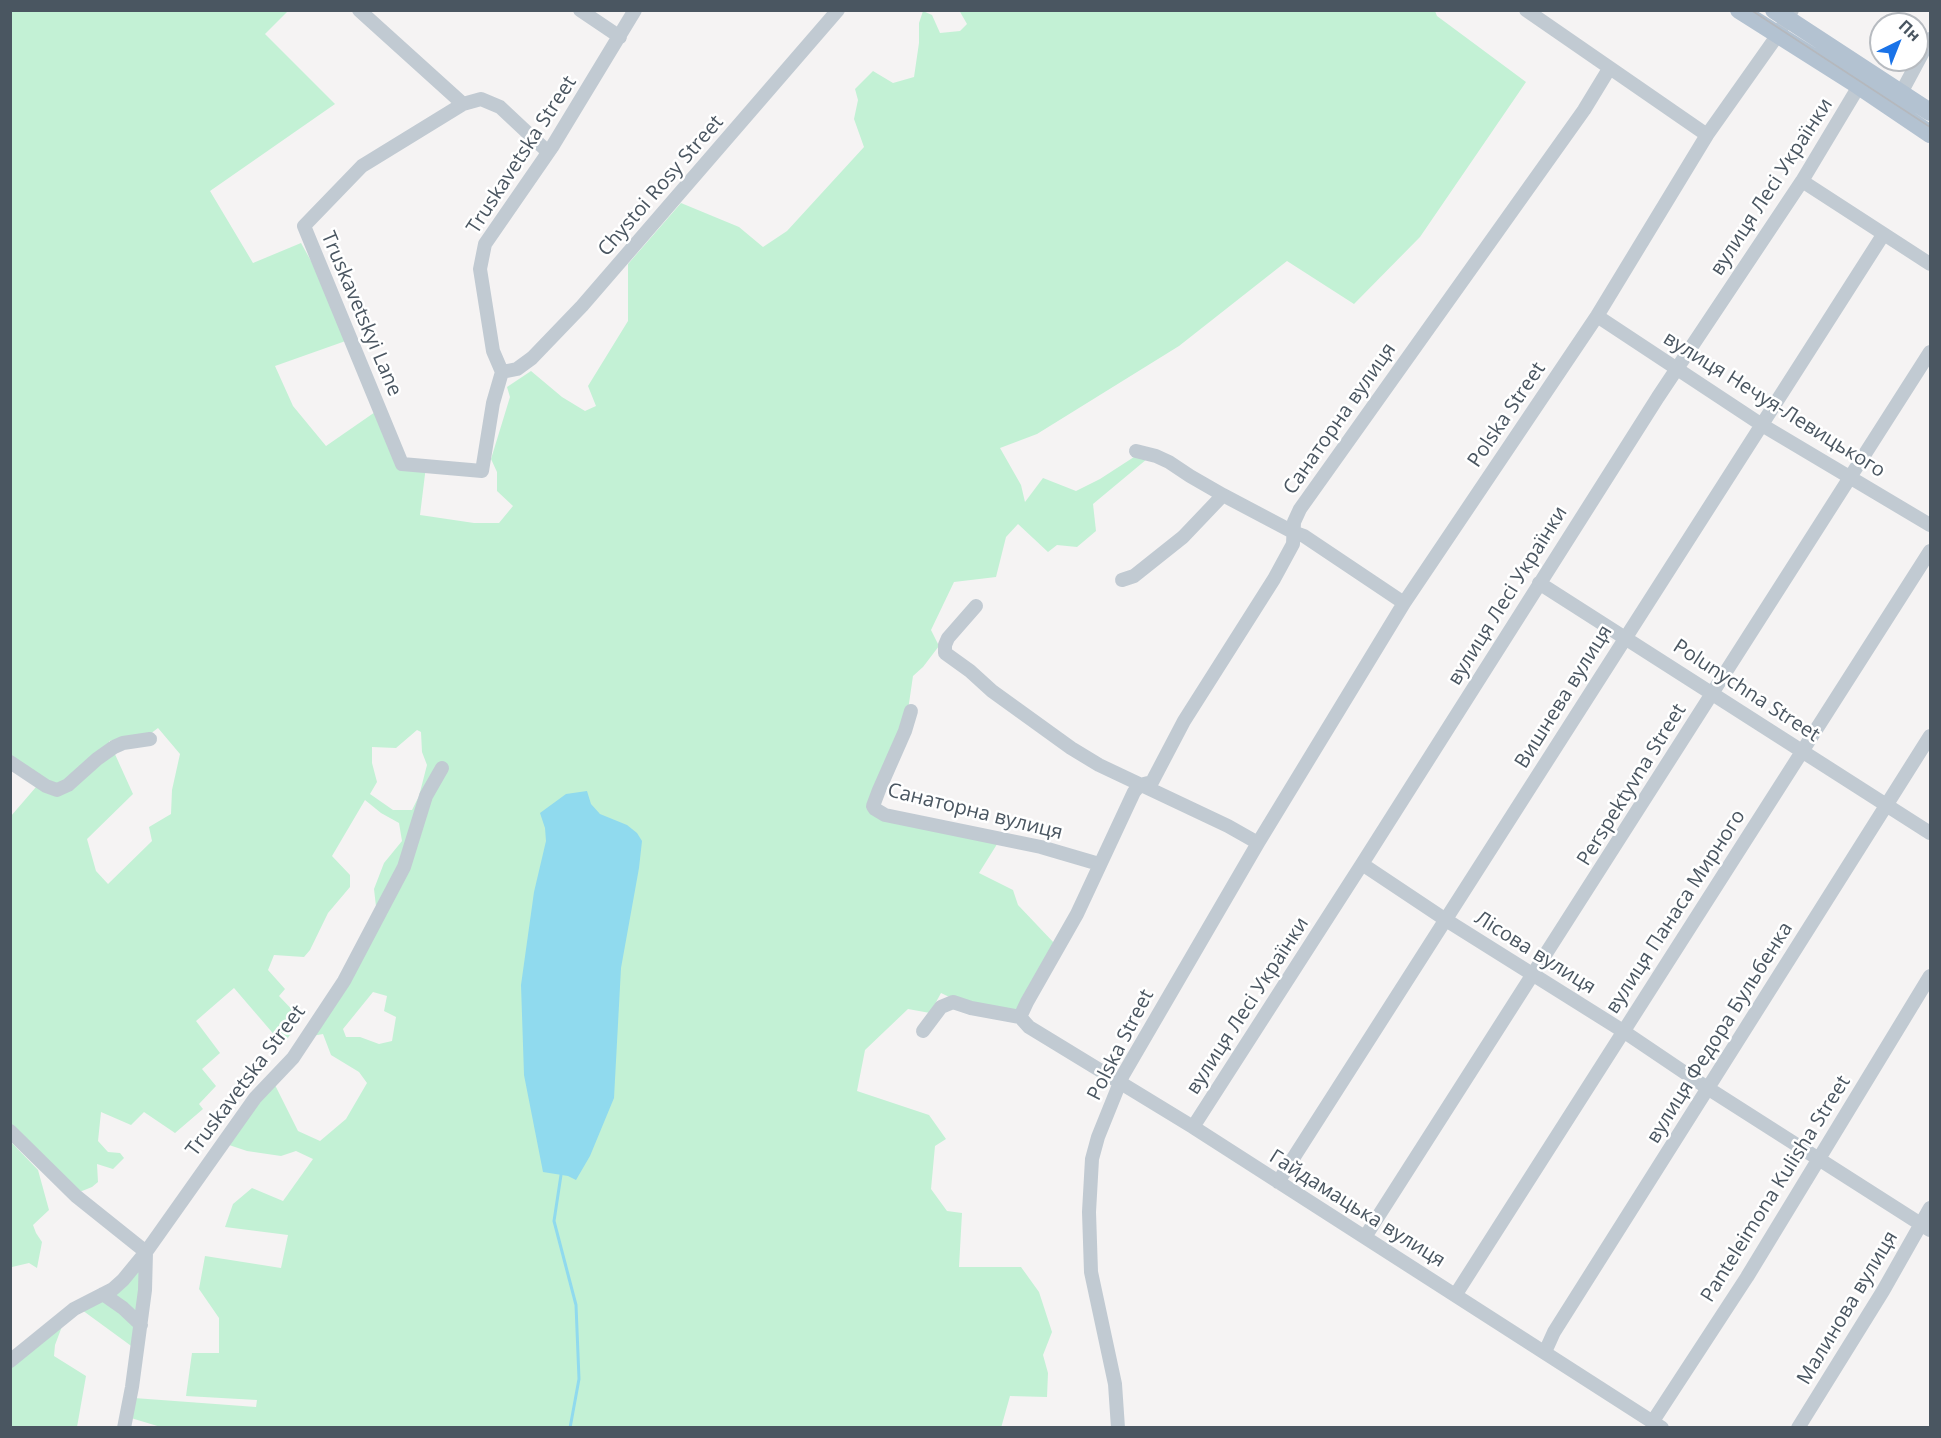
<!DOCTYPE html>
<meta charset="utf-8">
<style>
body{margin:0}
#map{position:relative;width:1941px;height:1438px;overflow:hidden;background:#f5f3f3;font-family:"Open Sans",sans-serif}
canvas{display:block}
.frame{position:absolute;inset:0;border:12px solid #4a5661;pointer-events:none}
.north{position:absolute;left:1869px;top:12px;width:60px;height:60px;box-sizing:border-box;background:#fff;border:2px solid #b7bbc0;border-radius:50%;rotate:43deg;font-size:16px;font-weight:700;line-height:24px;text-align:center;color:#4a5661}
.north::after{content:'';display:block;margin:auto;width:21px;height:27px;background:#1a73e8;clip-path:polygon(50% 0,100% 100%,50% 72%,0 100%)}
</style>
<div id="map">
<canvas width="1941" height="1438"></canvas>
<div class="frame"></div>
<div class="north">Пн</div>
</div>
<script>
const ctx = document.querySelector('canvas').getContext('2d');
ctx.lineJoin = 'round';
function fill(path, color) {
  ctx.fillStyle = color;
  ctx.fill(path, 'evenodd');
}
function toPath(rows) {
  const path = new Path2D();
  for (const r of rows) {
    path.moveTo(r[0], r[1]);
    for (let i = 2; i < r.length; i += 2) path.lineTo(r[i], r[i + 1]);
  }
  return path;
}
function stroke(path, color, width, dash) {
  ctx.strokeStyle = color;
  ctx.lineWidth = width;
  ctx.lineCap = dash ? 'butt' : 'round';
  ctx.setLineDash(dash || []);
  ctx.stroke(path);
}
function drawText(font, color, halo, rows, align = 'center') {
  ctx.font = font + ' "Open Sans",sans-serif';
  ctx.lineWidth = 5;
  ctx.setLineDash([]);
  ctx.textBaseline = 'middle';
  ctx.strokeStyle = halo;
  ctx.fillStyle = color;
  for (const [text, x, y, turn = 0] of rows) {
    ctx.save();
    ctx.translate(x, y);
    ctx.rotate((+turn || 0) * Math.PI / 180);
    ctx.textAlign = isNaN(turn) ? turn : align;
    if (halo) ctx.strokeText(text, 0, 0);
    ctx.fillText(text, 0, 0);
    ctx.restore();
  }
}
const green = toPath([
 [959,10,1435,11,1437,16,1526,82,1420,237,1354,304,1287,261,1179,346,1037,434,1000,448,1021,485,1025,502,1043,478,1076,491,1100,479,1134,457,1147,459,1093,504,1096,531,1077,547,1057,545,1048,552,1018,524,1006,537,996,577,954,582,931,630,939,646,923,667,913,676,908,710,869,804,999,841,979,873,1013,890,1018,905,1055,944,1018,1012,966,1005,941,993,930,1013,908,1009,865,1050,857,1091,929,1115,946,1139,935,1146,931,1189,947,1211,962,1213,959,1267,1021,1267,1039,1292,1052,1332,1043,1355,1048,1373,1047,1397,1010,1396,1001,1428,164,1428,131,1418,134,1398,256,1407,257,1400,186,1396,192,1353,219,1353,219,1318,199,1289,205,1256,281,1268,288,1235,225,1227,233,1204,252,1188,283,1201,313,1159,296,1151,281,1156,247,1151,226,1144,274,1083,298,1131,320,1141,346,1119,367,1083,359,1072,331,1055,323,1034,312,1036,378,924,374,889,384,863,402,841,399,823,381,813,365,800,332,856,350,875,350,887,328,913,310,950,304,957,274,955,268,970,285,989,279,996,301,1019,283,1045,234,988,196,1021,220,1053,202,1069,216,1086,199,1104,203,1109,175,1133,144,1112,131,1125,101,1112,98,1141,108,1152,120,1153,124,1158,113,1169,97,1164,98,1182,92,1187,77,1193,11,1125,11,816,36,787,10,767,10,11,288,11,265,34,335,104,210,191,253,263,301,243,354,338,275,366,293,406,326,446,378,410,402,464,426,466,420,515,474,523,499,523,513,506,497,491,497,472,491,459,510,397,507,387,531,371,562,397,585,411,596,406,588,386,628,321,628,264,681,203,739,227,763,247,787,231,864,147,854,119,858,100,855,89,873,71,893,83,914,77,919,43,919,23,923,11,932,15,940,33,960,31,967,24],
 [158,728,180,754,172,790,171,814,149,827,152,841,108,884,96,871,87,839,133,794,109,741,150,734],
 [417,730,421,732,422,752,427,765,419,796,412,810,393,810,370,794,377,782,372,763,372,747,396,748],
 [373,992,387,996,384,1011,396,1017,392,1041,379,1044,360,1037,346,1037,343,1029],
 [11,1142,38,1170,49,1210,33,1225,36,1233,42,1242,37,1268,29,1263,12,1267,11,1270],
 [142,1264,139,1319,112,1297],
 [99,1298,137,1326,134,1348,82,1310],
 [64,1321,55,1345,54,1356,86,1376,77,1427,11,1428,11,1366]
]);
const water = toPath([
 [587,791,591,804,600,814,627,825,637,833,642,841,639,868,621,968,614,1098,590,1156,576,1180,568,1176,543,1172,524,1075,521,985,534,892,546,841,545,828,540,813,566,794]
]);
const stream = toPath([
 [561,1175,554,1221,576,1305,579,1379,570,1428]
]);
const minor = toPath([
 [359,10,463,104],
 [580,10,620,37],
 [1526,10,1707,135],
 [1609,69,1584,110,1300,509,1294,522,1293,544,1274,579,1184,721,1152,782,1140,785,1134,792,1077,914,1027,1002,1020,1017,1029,1027,1193,1127,1662,1428],
 [1901,93,1930,39],
 [548,152,500,107,481,99,463,104,362,166,304,226,402,464,482,471,493,403,502,372,493,351,480,269,485,244,552,147,635,10],
 [1802,181,1930,264],
 [1597,316,1762,425,1930,525],
 [502,372,517,369,532,358,582,306,838,10],
 [1136,451,1156,456,1169,462,1190,476,1223,495],
 [1122,580,1134,576,1183,537,1223,495,1293,532,1304,536,1404,603],
 [1539,583,1930,833],
 [976,606,948,638,945,645,945,653,970,671,992,691,1071,748,1099,765,1228,826,1258,843],
 [911,711,905,731,879,790,873,806,875,809,885,815,1041,847,1099,864],
 [10,762,46,786,57,790,68,785,97,759,114,747,123,743,150,739],
 [1362,864,1446,920,1623,1031,1709,1089,1930,1230],
 [923,1031,941,1007,953,1002,971,1008,1020,1017],
 [1193,1127,1362,864,1658,397,1802,181,1859,86],
 [10,1131,76,1196,146,1252,123,1280,113,1289,74,1309,10,1361],
 [1278,1182,1883,235],
 [1365,1237,1930,352],
 [103,1294,123,1308,141,1325],
 [1456,1294,1930,551],
 [1545,1352,1554,1332,1930,736],
 [1653,1421,1747,1277,1930,976],
 [124,1428,132,1387,145,1290,146,1252,255,1098,293,1058,344,981,404,867,426,796,442,768],
 [1118,1428,1115,1384,1091,1272,1089,1212,1092,1159,1098,1137,1123,1075,1258,843,1404,603,1597,316,1707,135,1777,36,1792,10],
 [1798,1428,1883,1291,1930,1208]
]);
const major = toPath([
 [1739,10,1859,86,1930,134],
 [1774,10,1930,112]
]);
const tram = toPath([
 [1751,10,1930,127]
]);
const streetNames = [
 ["Truskavetska Street",522,155,-57],
 ["Chystoi Rosy Street",661,186,-49],
 ["вулиця Лесі Українки",1772,187,-57],
 ["Truskavetskyi Lane",361,314,67],
 ["вулиця Нечуя-Левицького",1774,405,32],
 ["Polska Street",1507,415,-56],
 ["Санаторна вулиця",1340,419,-55],
 ["вулиця Лесі Українки",1508,596,-58],
 ["Polunychna Street",1746,691,33],
 ["Вишнева вулиця",1564,697,-58],
 ["Perspektyvna Street",1632,785,-58],
 ["Санаторна вулиця",975,812,14],
 ["вулиця Панаса Мирного",1676,912,-57],
 ["Лісова вулиця",1535,953,32],
 ["вулиця Лесі Українки",1248,1006,-57],
 ["вулиця Федора Бульбенка",1720,1033,-58],
 ["Polska Street",1121,1045,-63],
 ["Truskavetska Street",246,1081,-53],
 ["Panteleimona Kulisha Street",1776,1189,-58],
 ["Гайдамацька вулиця",1357,1209,32],
 ["Малинова вулиця",1848,1308,-59]
];
fill(green, '#c3f1d5');
fill(water, '#90daee');
stroke(stream, '#90daee', 3);
stroke(minor, '#c1cad2', 14);
stroke(major, '#b3c2d1', 18);
stroke(tram, '#b5b8bd', 1.5);
drawText('20px', '#4a5661', '#fff', streetNames);
</script>
